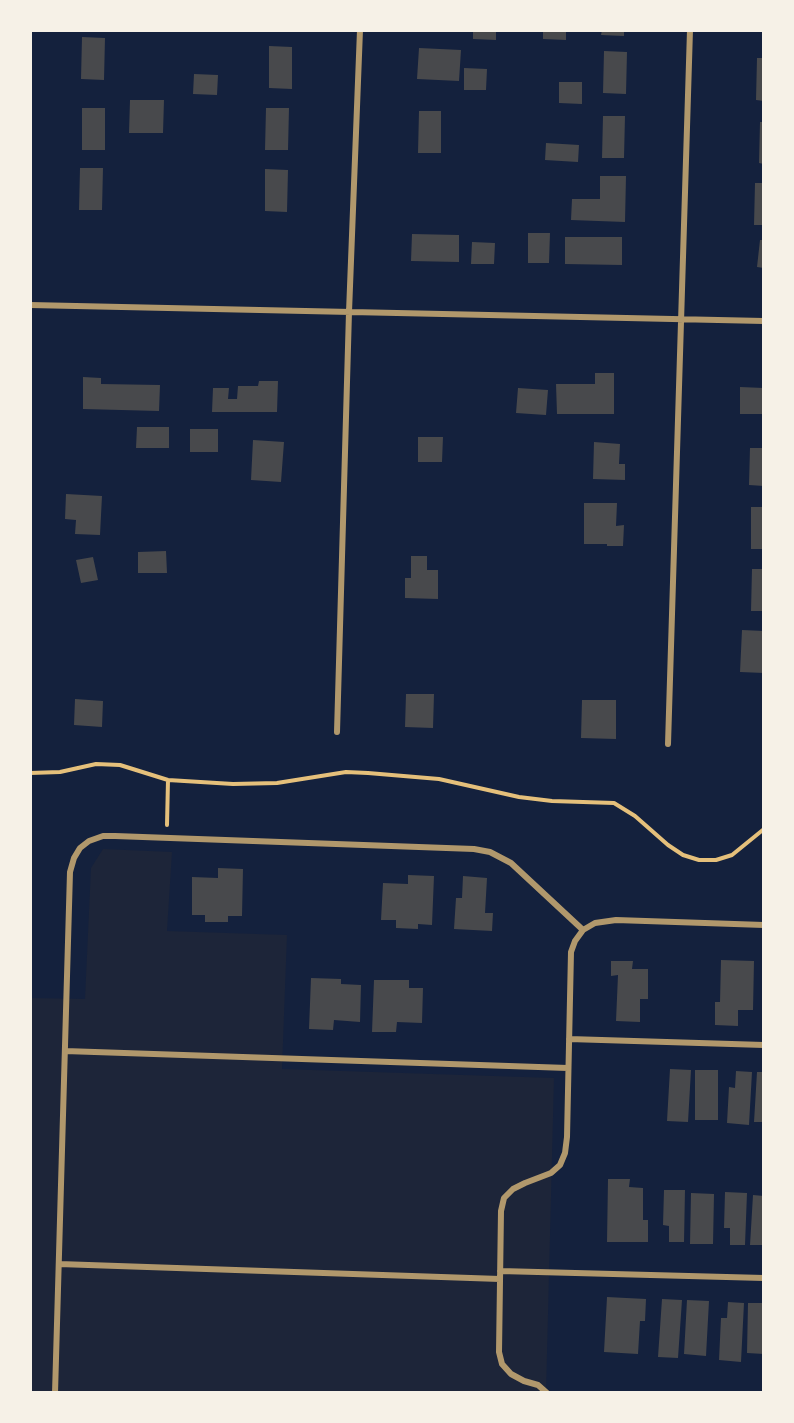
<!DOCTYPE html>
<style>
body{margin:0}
#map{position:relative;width:794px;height:1423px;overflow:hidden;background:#14213d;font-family:"Public Sans",sans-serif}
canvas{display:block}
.frame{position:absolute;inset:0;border:32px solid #f6f1e7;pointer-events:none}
</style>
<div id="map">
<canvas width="794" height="1423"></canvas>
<div class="frame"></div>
</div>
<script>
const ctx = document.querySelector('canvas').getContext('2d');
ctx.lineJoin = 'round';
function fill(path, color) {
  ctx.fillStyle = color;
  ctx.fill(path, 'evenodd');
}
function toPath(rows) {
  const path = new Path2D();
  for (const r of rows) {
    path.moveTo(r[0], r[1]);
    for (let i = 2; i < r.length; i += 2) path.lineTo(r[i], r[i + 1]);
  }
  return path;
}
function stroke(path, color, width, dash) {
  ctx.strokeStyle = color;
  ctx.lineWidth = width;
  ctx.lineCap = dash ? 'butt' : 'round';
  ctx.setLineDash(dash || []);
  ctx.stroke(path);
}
const green = toPath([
 [103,849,172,852,167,931,287,935,282,1069,554,1078,546,1393,30,1393,30,998,85,999,91,868]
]);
const building = toPath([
 [473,30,496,30,496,40,473,39],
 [543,30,566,30,566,40,543,39],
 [602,30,624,30,624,36,601,35],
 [82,37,105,38,104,80,81,79],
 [269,46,292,47,292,89,269,88],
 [419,48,461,50,459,81,417,79],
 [604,51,627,52,626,94,603,93],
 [757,58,764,58,764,101,756,100],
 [464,68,487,69,486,90,464,90],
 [194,74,218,75,217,95,193,94],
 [559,82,582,82,582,104,559,103],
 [130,100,164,100,163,133,129,133],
 [82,108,105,108,105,150,82,150],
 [266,108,289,108,288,150,265,150],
 [419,111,441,111,441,153,418,153],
 [603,116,625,116,624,158,602,158],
 [760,122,764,122,764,164,759,163],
 [546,143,579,145,578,162,545,160],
 [80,168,103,168,102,210,79,210],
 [265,169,288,170,287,212,265,211],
 [600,176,626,176,625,222,571,220,572,199,600,199],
 [755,183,764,183,764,225,754,225],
 [528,233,550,233,549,263,528,263],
 [412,234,459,235,459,262,411,261],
 [565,237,622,237,622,265,565,264],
 [760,240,764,240,764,268,757,267],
 [472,242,495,243,494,264,471,264],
 [595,373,614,373,614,414,557,414,556,384,595,384],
 [83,377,101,378,101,384,160,385,159,411,83,409],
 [259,381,278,381,277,412,212,412,213,388,229,388,228,399,237,399,238,386,258,386],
 [740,387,764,388,764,414,740,414],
 [518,388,548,390,546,415,516,413],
 [137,427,169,427,169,448,136,448],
 [190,429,218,429,218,452,190,452],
 [418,437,443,437,442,462,418,462],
 [253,440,284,442,281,482,251,480],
 [594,442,620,444,619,464,625,464,625,480,593,479],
 [750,448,764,448,764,486,749,485],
 [66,494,102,496,100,535,75,534,76,520,65,519],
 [584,503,617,503,616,526,624,525,623,546,607,546,607,544,584,544],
 [751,507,764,507,764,549,751,549],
 [166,551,167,573,138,573,138,552],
 [411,556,427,556,427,570,438,570,438,599,405,598,405,578,411,578],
 [93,557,98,580,81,583,76,560],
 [752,569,764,569,764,611,751,611],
 [742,630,764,631,764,673,740,672],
 [406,694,434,694,433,728,405,727],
 [75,699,103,701,102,727,74,725],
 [582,700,616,700,616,739,581,738],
 [218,868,243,869,242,916,228,916,228,922,205,922,205,915,192,915,192,877,218,878],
 [408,875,434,876,432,925,418,924,418,929,396,928,396,920,381,920,383,883,408,884],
 [463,876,487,878,485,913,493,913,492,931,454,929,456,898,462,898],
 [721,960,754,961,753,1010,738,1010,738,1026,715,1025,715,1002,720,1002],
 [611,961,633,961,632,969,648,969,648,999,640,999,640,1022,616,1021,618,975,611,976],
 [311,978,341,979,341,984,361,985,360,1022,334,1020,333,1030,309,1029],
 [374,980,409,980,409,988,423,988,422,1023,397,1022,396,1032,372,1032],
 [670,1069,691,1070,688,1122,667,1121],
 [695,1070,718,1070,718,1120,695,1120],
 [736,1071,752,1072,749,1125,727,1123,729,1087,735,1088],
 [757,1072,764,1072,764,1122,754,1122],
 [608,1179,630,1179,629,1187,643,1188,643,1220,648,1220,648,1242,607,1242],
 [664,1190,685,1190,684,1242,669,1242,669,1226,663,1225],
 [725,1192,747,1193,745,1245,730,1245,730,1228,724,1228],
 [691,1193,714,1194,713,1244,690,1244],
 [753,1195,764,1196,764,1245,750,1245],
 [607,1297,646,1299,645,1321,640,1321,638,1354,604,1352],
 [662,1299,682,1300,678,1358,658,1357],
 [687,1300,709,1301,706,1356,684,1354],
 [728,1302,744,1303,741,1362,719,1360,721,1318,727,1318],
 [748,1303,764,1303,764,1354,747,1353]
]);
const path = toPath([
 [30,773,60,772,96,764,120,765,168,780,233,784,277,783,346,772,368,773,439,779,519,797,552,801,614,803,635,816,668,845,683,855,699,860,716,860,732,855,764,829],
 [167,825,168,780]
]);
const minor = toPath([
 [30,305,764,321],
 [337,732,349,312,360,30],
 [668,744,690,30],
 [569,1039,764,1045],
 [65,1051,568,1068],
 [59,1264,500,1279],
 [500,1271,764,1278],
 [55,1393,70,872,74,858,80,848,89,841,103,836,115,836,474,849,490,852,511,863,583,930],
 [547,1393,538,1385,524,1381,511,1374,502,1364,499,1352,501,1211,504,1198,513,1189,525,1183,551,1173,560,1165,565,1153,567,1137,571,952,575,941,583,930,595,923,616,920,764,925]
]);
fill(green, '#1d2539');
fill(building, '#48494c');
stroke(path, '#e5c07b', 4);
stroke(minor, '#b1986c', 6);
</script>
